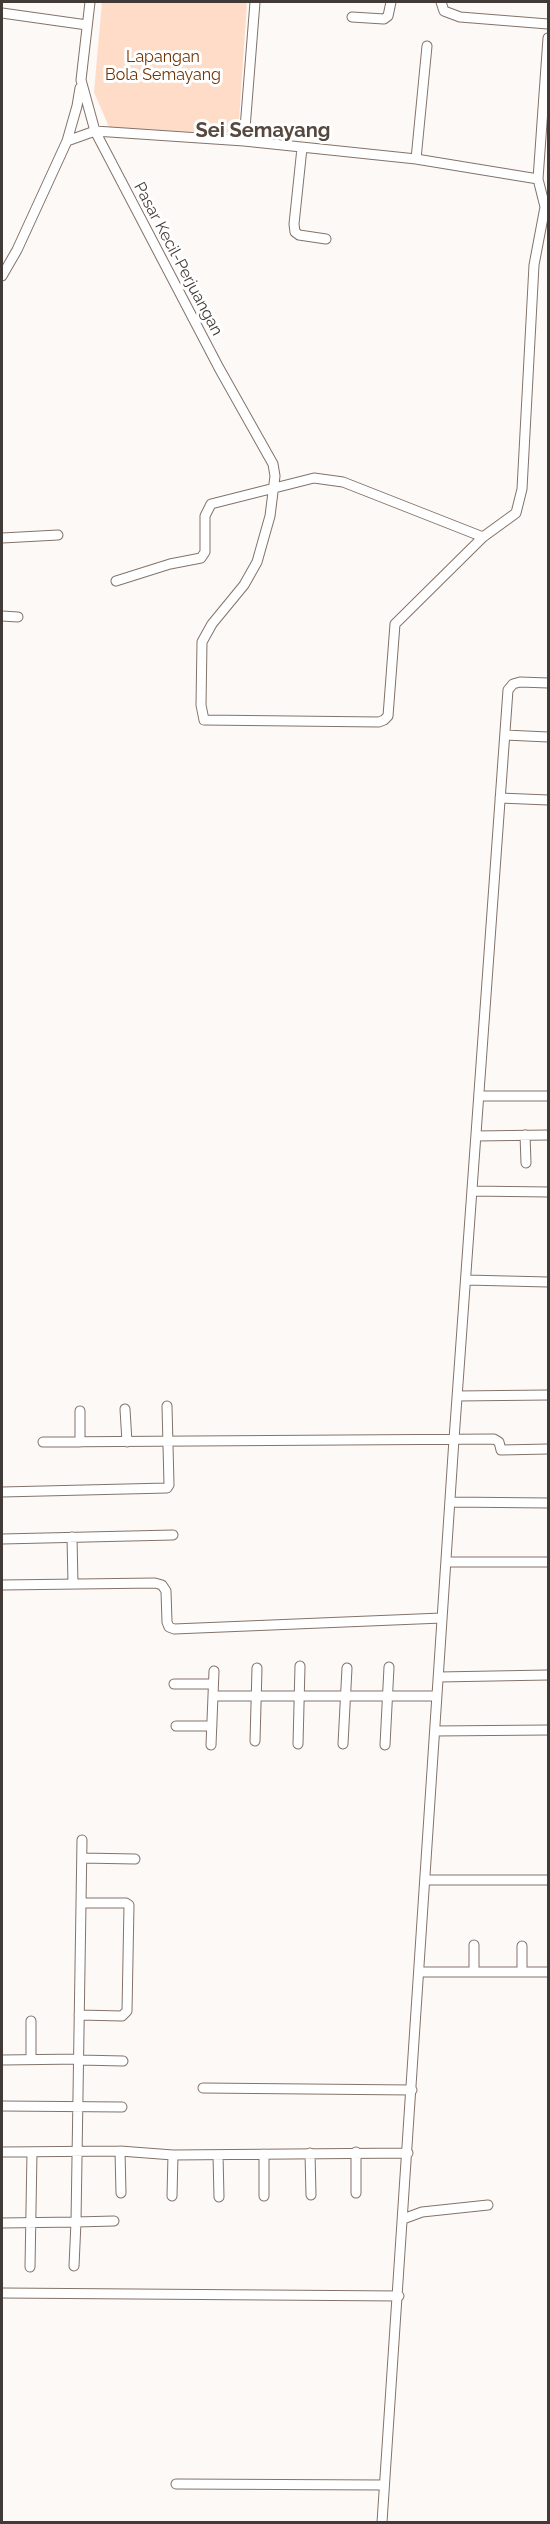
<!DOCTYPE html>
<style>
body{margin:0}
#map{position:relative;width:550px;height:2524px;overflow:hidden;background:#fdf9f7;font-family:Raleway,sans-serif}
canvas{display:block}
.frame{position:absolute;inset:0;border:3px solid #413a36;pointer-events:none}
</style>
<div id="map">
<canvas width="550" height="2524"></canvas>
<div class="frame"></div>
</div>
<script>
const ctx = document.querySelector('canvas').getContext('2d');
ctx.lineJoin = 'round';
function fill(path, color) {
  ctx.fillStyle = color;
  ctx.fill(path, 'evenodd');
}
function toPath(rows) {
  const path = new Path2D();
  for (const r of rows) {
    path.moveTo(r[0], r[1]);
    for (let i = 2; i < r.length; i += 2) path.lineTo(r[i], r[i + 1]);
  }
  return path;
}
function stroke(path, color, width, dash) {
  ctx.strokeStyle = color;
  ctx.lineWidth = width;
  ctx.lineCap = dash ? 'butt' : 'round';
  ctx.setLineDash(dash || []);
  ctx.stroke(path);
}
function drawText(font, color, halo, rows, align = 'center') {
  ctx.font = font + ' Raleway,sans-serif';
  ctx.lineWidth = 6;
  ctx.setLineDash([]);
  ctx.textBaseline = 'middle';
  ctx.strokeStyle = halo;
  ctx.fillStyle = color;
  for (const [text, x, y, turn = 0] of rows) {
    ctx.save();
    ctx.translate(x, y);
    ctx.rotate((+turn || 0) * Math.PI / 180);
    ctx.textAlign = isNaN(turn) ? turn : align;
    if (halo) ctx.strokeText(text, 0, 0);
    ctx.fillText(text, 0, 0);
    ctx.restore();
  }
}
const green = toPath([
 [102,2,247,2,238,135,109,127,94,92]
]);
const minor = toPath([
 [90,2,81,80,95,131,219,368,273,464,275,476,270,516,257,562,244,585,212,624,202,642,201,705,204,720,379,722,384,720,388,716,395,624,483,537,516,513,522,489,534,265,545,207,538,179,548,38],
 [441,2,444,11,460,17,548,24],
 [2,13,87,25],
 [352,17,384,19,388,16,391,2],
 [67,141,95,131,244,141,416,159,538,179],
 [244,141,255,2],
 [302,148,294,224,295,232,299,235,326,239],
 [416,159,427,46],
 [2,276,17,250,67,141,77,106,80,88],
 [2,538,58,535],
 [116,581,170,564,201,558,205,552,205,516,211,504,314,478,343,482,483,537],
 [2,616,18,617],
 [505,735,548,737],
 [500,798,548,800],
 [479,1096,548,1096],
 [525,1135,526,1163],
 [476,1136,548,1135],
 [472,1191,548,1192],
 [466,1280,548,1282],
 [457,1396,548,1395],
 [125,1409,127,1442],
 [43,1442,494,1439,499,1442,501,1450,548,1449],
 [80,1442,80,1411],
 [2,1492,167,1488,169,1485,167,1406],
 [450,1502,548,1503],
 [72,1537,73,1584],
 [2,1539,173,1535],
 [446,1562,548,1562],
 [2,1585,155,1583,162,1585,166,1591,167,1622,169,1627,174,1629,442,1618],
 [439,1677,548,1675],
 [174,1684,213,1684],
 [213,1696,437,1696],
 [176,1726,212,1726],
 [435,1731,548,1730],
 [255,1741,257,1668],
 [298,1744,300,1666],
 [343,1744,347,1668],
 [211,1745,214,1671],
 [385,1745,389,1667],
 [82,1858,135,1859],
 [426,1880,548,1880],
 [474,1945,474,1972],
 [420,1972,548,1972],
 [522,1972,522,1946],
 [79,2015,122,2016,127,2011,129,1905,126,1903,82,1903],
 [31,2021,31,2059],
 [2,2060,80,2059],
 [80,2060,123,2061],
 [203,2088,412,2090],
 [2,2106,122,2107],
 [120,2151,121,2193],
 [2,2152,120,2151,173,2155,408,2153],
 [356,2152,356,2193],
 [310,2153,311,2195],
 [264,2154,264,2196],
 [218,2155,219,2197],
 [172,2196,173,2155],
 [403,2219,422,2212,488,2205],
 [2,2223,76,2222,82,1840],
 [74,2266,76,2222,114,2221],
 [30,2267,32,2152],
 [2,2293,399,2296],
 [176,2484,384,2485],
 [382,2522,454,1439,508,690,513,684,520,682,548,683]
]);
const parkNames = [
 ["Lapangan",163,57],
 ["Bola Semayang",163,75]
];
const streetNames = [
 ["Pasar Kecil-Perjuangan",178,259,62]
];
const quarterNames = [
 ["Sei Semayang",263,131]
];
fill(green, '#fedcc8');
stroke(minor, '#83736a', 11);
stroke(minor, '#fff', 9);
drawText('16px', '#6f3403', '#fff', parkNames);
drawText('16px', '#413a36', '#fff', streetNames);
drawText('bold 20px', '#57483f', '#fff', quarterNames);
</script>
